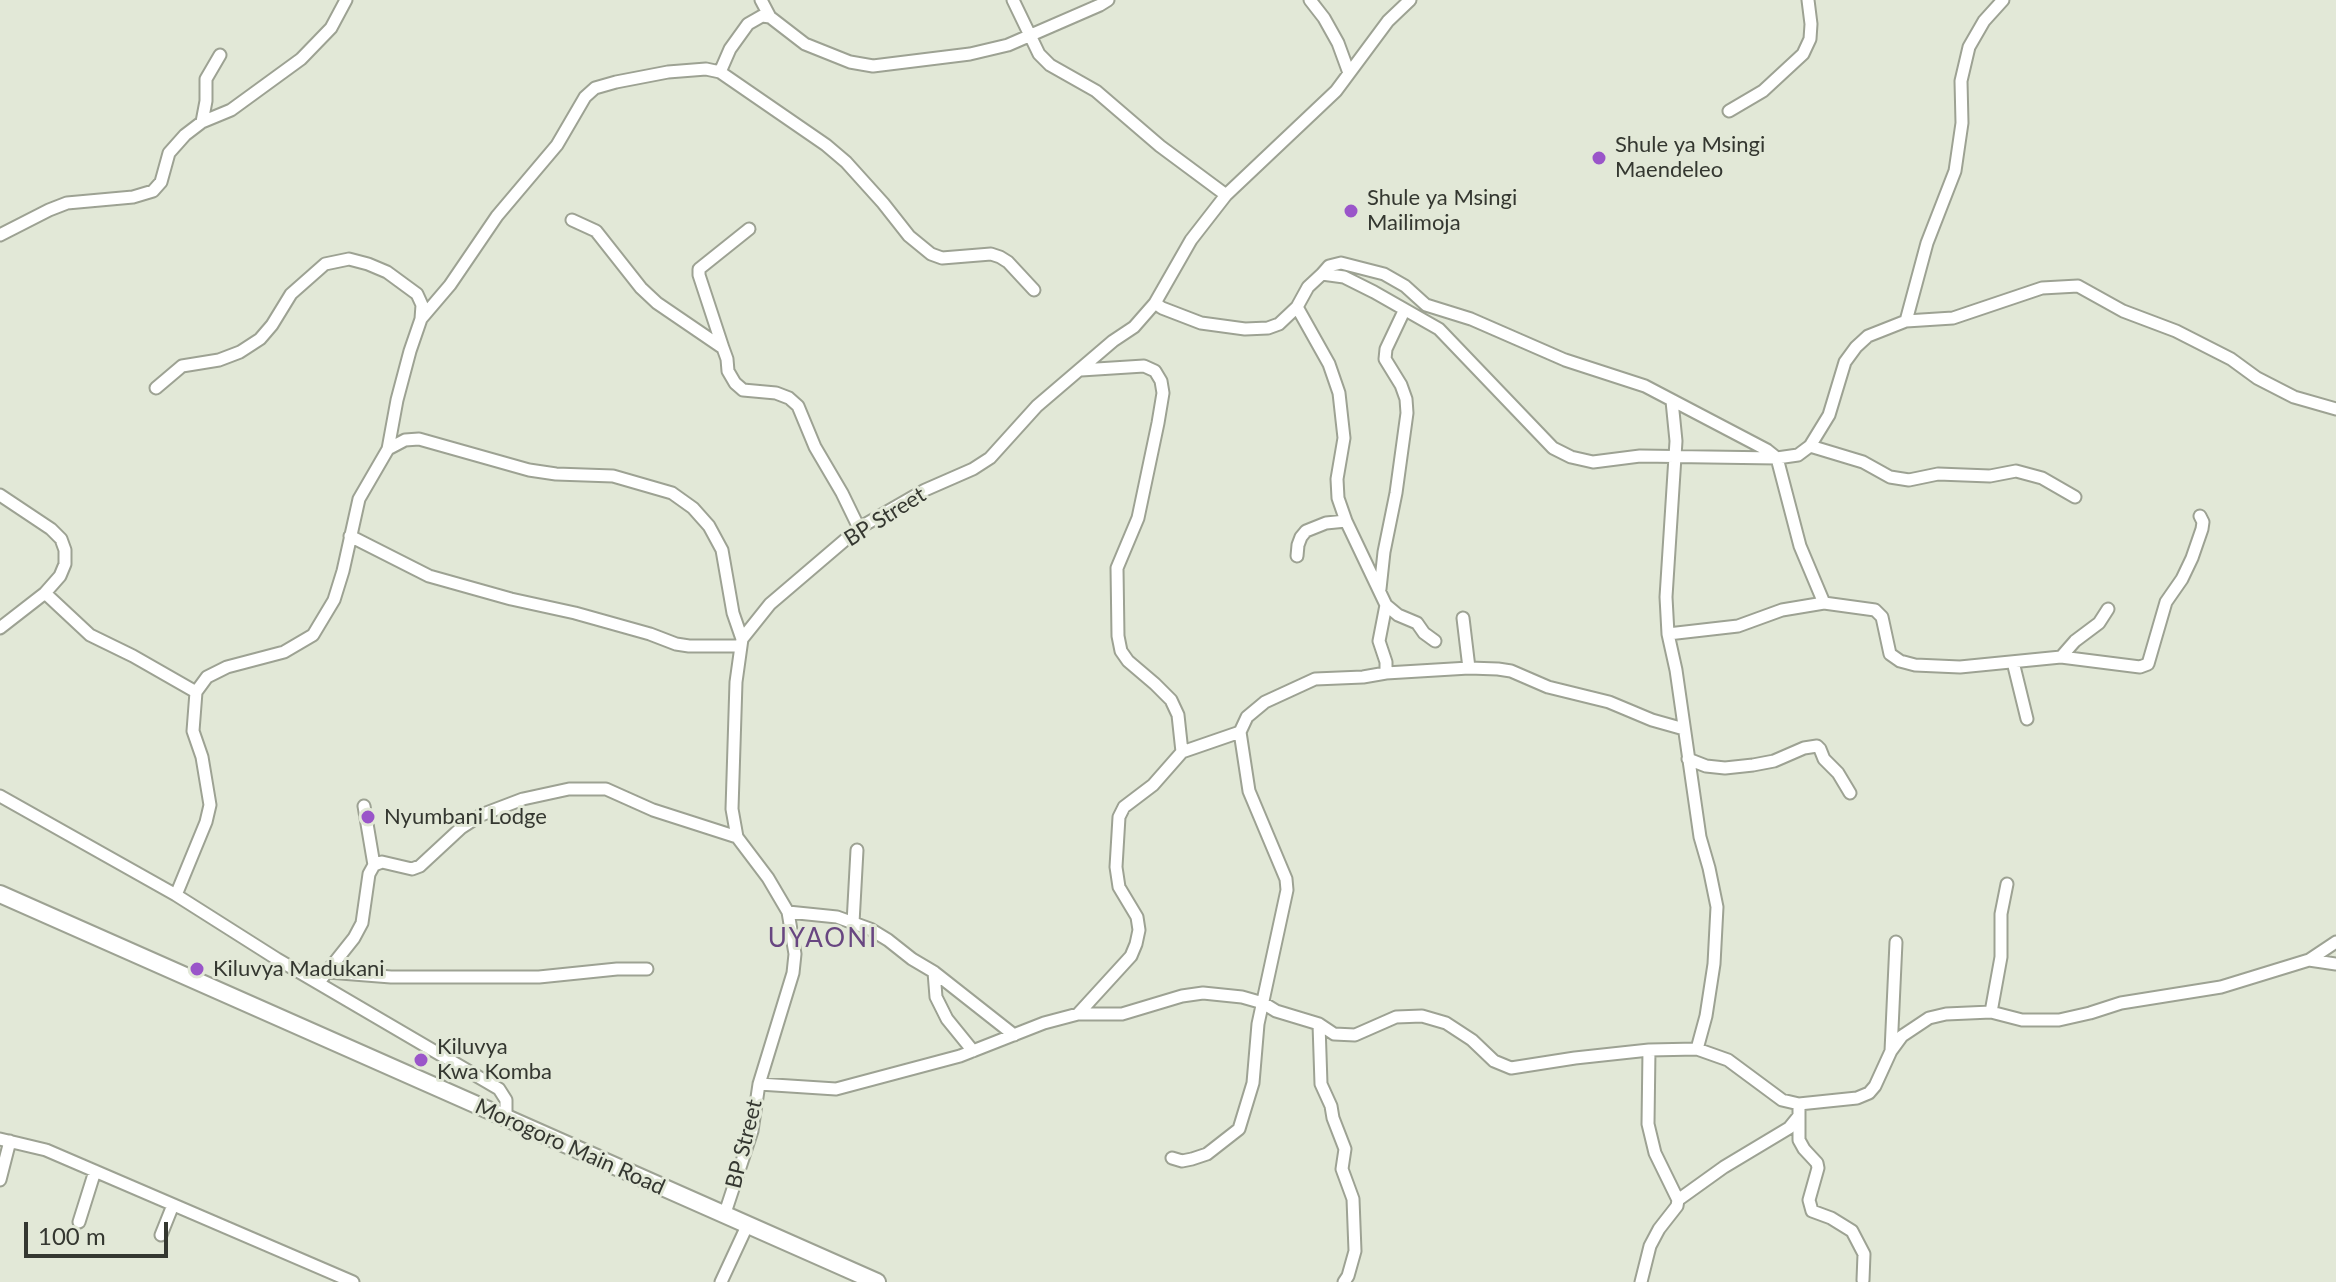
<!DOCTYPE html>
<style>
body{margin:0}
#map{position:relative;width:2336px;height:1282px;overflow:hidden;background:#e2e8d7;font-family:Lato,sans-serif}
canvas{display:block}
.scale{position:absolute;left:24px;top:1222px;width:144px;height:36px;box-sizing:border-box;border:4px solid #343730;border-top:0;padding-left:10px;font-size:24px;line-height:28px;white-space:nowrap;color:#343730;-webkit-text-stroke:6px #e2e8d7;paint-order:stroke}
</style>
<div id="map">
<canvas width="2336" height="1282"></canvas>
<div class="scale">100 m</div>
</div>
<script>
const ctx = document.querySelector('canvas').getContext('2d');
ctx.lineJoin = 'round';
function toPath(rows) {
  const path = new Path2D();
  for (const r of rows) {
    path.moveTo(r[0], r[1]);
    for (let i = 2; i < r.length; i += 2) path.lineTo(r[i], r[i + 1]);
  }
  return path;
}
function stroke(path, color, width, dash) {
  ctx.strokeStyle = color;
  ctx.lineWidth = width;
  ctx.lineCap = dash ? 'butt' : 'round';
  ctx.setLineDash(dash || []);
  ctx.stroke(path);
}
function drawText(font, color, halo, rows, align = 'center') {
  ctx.font = font + ' Lato,sans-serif';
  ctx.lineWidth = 6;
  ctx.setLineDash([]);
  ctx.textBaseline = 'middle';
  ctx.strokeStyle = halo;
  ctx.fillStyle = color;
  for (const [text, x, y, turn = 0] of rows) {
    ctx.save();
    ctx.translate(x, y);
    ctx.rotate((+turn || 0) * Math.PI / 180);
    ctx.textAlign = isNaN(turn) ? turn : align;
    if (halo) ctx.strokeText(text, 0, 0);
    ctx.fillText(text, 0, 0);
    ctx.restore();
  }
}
const minor = toPath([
 [761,0,770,17],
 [1013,0,1039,54,1050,65,1096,91,1160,146,1226,195],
 [1310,0,1324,18,1338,43,1349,73],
 [720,72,730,49,748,24,762,16,770,17,805,44,850,62,873,66,970,54,1008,45,1100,5,1108,0],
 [1729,111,1763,91,1803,54,1810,39,1811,24,1808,0],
 [202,122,206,101,206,79,220,55],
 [572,220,596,231,641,288,657,303,723,348,727,359,728,371,735,383,743,390,776,393,789,398,798,406,815,447,842,493,859,528],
 [0,235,49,210,67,203,133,197,153,191,161,182,169,153,185,135,202,122,231,110,301,59,331,28,346,0],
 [1322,274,1329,266,1341,263,1384,274,1405,286,1426,305,1471,319,1565,360,1645,386,1767,450,1777,458,1800,546,1824,603],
 [1155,303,1162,308,1201,323,1245,329,1268,328,1279,324,1297,307,1308,287,1322,274,1344,277,1374,292,1439,329,1553,448,1571,457,1593,462,1640,456,1777,458,1798,455,1810,446,1829,415,1845,362,1856,347,1868,336,1906,321,1953,318,2042,288,2078,286,2123,311,2176,331,2231,359,2257,378,2294,397,2336,409],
 [1297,307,1329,364,1339,393,1344,438,1337,479,1338,498,1346,521,1386,605,1379,641,1386,662,1386,673],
 [1906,321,1927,243,1955,171,1962,123,1961,81,1969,47,1984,21,2003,0],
 [723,348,699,275,699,269,749,229],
 [156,388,182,366,219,360,240,352,260,339,272,325,291,294,325,264,349,259,368,264,387,272,417,294,422,305,421,319],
 [1672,401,1676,441,1666,597,1668,634,1676,670,1700,837,1709,868,1717,907,1714,964,1706,1016,1697,1049],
 [1810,446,1863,462,1890,477,1909,480,1938,474,1990,476,2016,471,2042,478,2075,497],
 [388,449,397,400,410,351,421,319,450,285,497,216,557,145,585,97,595,88,616,82,668,72,706,69,720,72,826,145,846,162,883,203,909,236,931,254,942,258,991,254,1000,257,1008,262,1034,290],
 [0,495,51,529,61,539,65,550,65,564,60,576,45,593,0,628],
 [350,536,429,576,511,599,575,613,650,634,676,644,689,646,741,646],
 [1297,556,1298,545,1301,537,1306,531,1326,523,1346,521],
 [1380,589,1384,552,1396,493,1407,413,1406,399,1401,385,1385,359,1386,349,1404,311],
 [45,593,90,635,133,656,196,692],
 [1386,605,1398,615,1417,623,1424,633,1435,641],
 [1463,618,1469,668],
 [1668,634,1738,626,1782,610,1824,603,1875,610,1882,617,1890,654,1900,661,1915,665,1960,667,2061,657,2140,667,2148,664,2166,602,2182,579,2192,558,2202,529,2203,522,2200,516],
 [2061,657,2075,641,2099,623,2108,609],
 [2013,662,2027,719],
 [1182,752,1240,732,1247,717,1265,702,1315,679,1363,677,1386,673,1469,668,1498,669,1511,671,1548,687,1609,702,1652,720,1684,729],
 [1688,759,1706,766,1725,768,1753,765,1774,761,1804,748,1817,746,1820,749,1824,759,1838,773,1850,793],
 [0,796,176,895,277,959,499,1089,506,1100,506,1118],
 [364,806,374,865],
 [176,895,206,822,210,805,202,757,193,731,196,692,207,677,227,667,284,652,313,635,334,600,343,571,359,499,388,449,405,440,419,439,529,470,556,474,613,476,672,493,693,508,709,526,722,550,733,613,742,639],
 [788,912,837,917,870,929,888,940,912,959,934,972,1014,1035],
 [853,923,857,850],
 [2309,960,2336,964],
 [328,972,391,977,539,977,617,969,647,969],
 [934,972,936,997,947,1019,973,1051],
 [319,982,354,938,362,923,369,874,374,865,382,862,412,869,420,866,461,828,481,815,523,799,569,789,606,789,653,810,737,837],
 [1991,1012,2001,957,2001,914,2007,884],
 [1078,1014,1131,956,1136,944,1139,930,1137,917,1119,887,1116,867,1119,817,1124,807,1153,785,1182,752,1178,715,1171,700,1155,684,1128,661,1121,651,1118,636,1117,568,1138,518,1158,423,1163,393,1161,381,1155,371,1144,366,1081,370],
 [1319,1024,1321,1084,1331,1106,1333,1118,1345,1149,1342,1169,1353,1199,1355,1251,1348,1276,1344,1282],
 [1891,1051,1896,942],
 [759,1084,836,1089,960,1056,1044,1023,1078,1014,1122,1014,1182,996,1203,993,1242,997,1263,1003,1276,1011,1319,1024,1334,1034,1355,1035,1396,1017,1422,1016,1446,1023,1472,1040,1494,1061,1511,1068,1575,1058,1649,1050,1697,1049,1728,1060,1782,1100,1799,1104,1857,1098,1869,1093,1875,1086,1891,1051,1902,1036,1929,1018,1946,1014,1991,1012,2022,1020,2059,1020,2090,1013,2121,1003,2221,987,2309,960,2336,942],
 [1799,1104,1799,1140,1804,1149,1817,1163,1818,1168,1809,1200,1812,1211,1831,1218,1852,1231,1864,1254,1863,1280],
 [0,1139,46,1150,353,1282],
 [1172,1158,1182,1161,1192,1159,1207,1154,1239,1129,1253,1083,1258,1024,1287,890,1286,879,1249,791,1240,732],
 [0,1180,10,1141],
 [1678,1200,1724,1167,1789,1128,1798,1117],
 [724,1216,752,1131,759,1084,793,973,795,954,788,912,768,878,737,837,732,809,736,682,742,639,770,604,859,528,925,490,973,469,990,458,1037,406,1113,341,1134,327,1155,303,1191,240,1226,195,1336,91,1388,21,1410,0],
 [79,1222,95,1171],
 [161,1235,173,1205],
 [721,1282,747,1226],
 [1641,1282,1650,1246,1659,1229,1677,1206,1678,1200,1655,1153,1648,1124,1649,1050]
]);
const highway = toPath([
 [0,894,877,1282]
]);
const markers = [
 [1599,158,8,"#9a55c9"],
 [1351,211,8,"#9a55c9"],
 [368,817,8,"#9a55c9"],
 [197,969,8,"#9a55c9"],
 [421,1060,8,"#9a55c9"]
];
const poiNames = [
 ["Shule ya Msingi",1615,145],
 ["Maendeleo",1615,170],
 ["Shule ya Msingi",1367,198],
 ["Mailimoja",1367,223],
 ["Nyumbani Lodge",384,817],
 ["Kiluvya Madukani",213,969],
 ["Kiluvya",437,1047],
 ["Kwa Komba",437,1072]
];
const streetNames = [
 ["BP Street",885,517,-32],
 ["BP Street",744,1144,-76],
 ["Morogoro Main Road",570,1147,24]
];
const quarterNames = [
 ["UYAONI",823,939]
];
stroke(minor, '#9da293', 15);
stroke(highway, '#9da293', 20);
stroke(minor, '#fff', 11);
stroke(highway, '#fff', 16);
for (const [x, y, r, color] of markers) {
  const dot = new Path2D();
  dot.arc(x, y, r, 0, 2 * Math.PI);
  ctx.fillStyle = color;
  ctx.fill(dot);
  stroke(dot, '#e2e8d7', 3);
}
drawText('22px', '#343730', '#e2e8d7', poiNames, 'left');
drawText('22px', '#343730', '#e2e8d7', streetNames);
ctx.letterSpacing = '2px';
drawText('26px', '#684681', '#e2e8d7', quarterNames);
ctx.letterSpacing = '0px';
</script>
